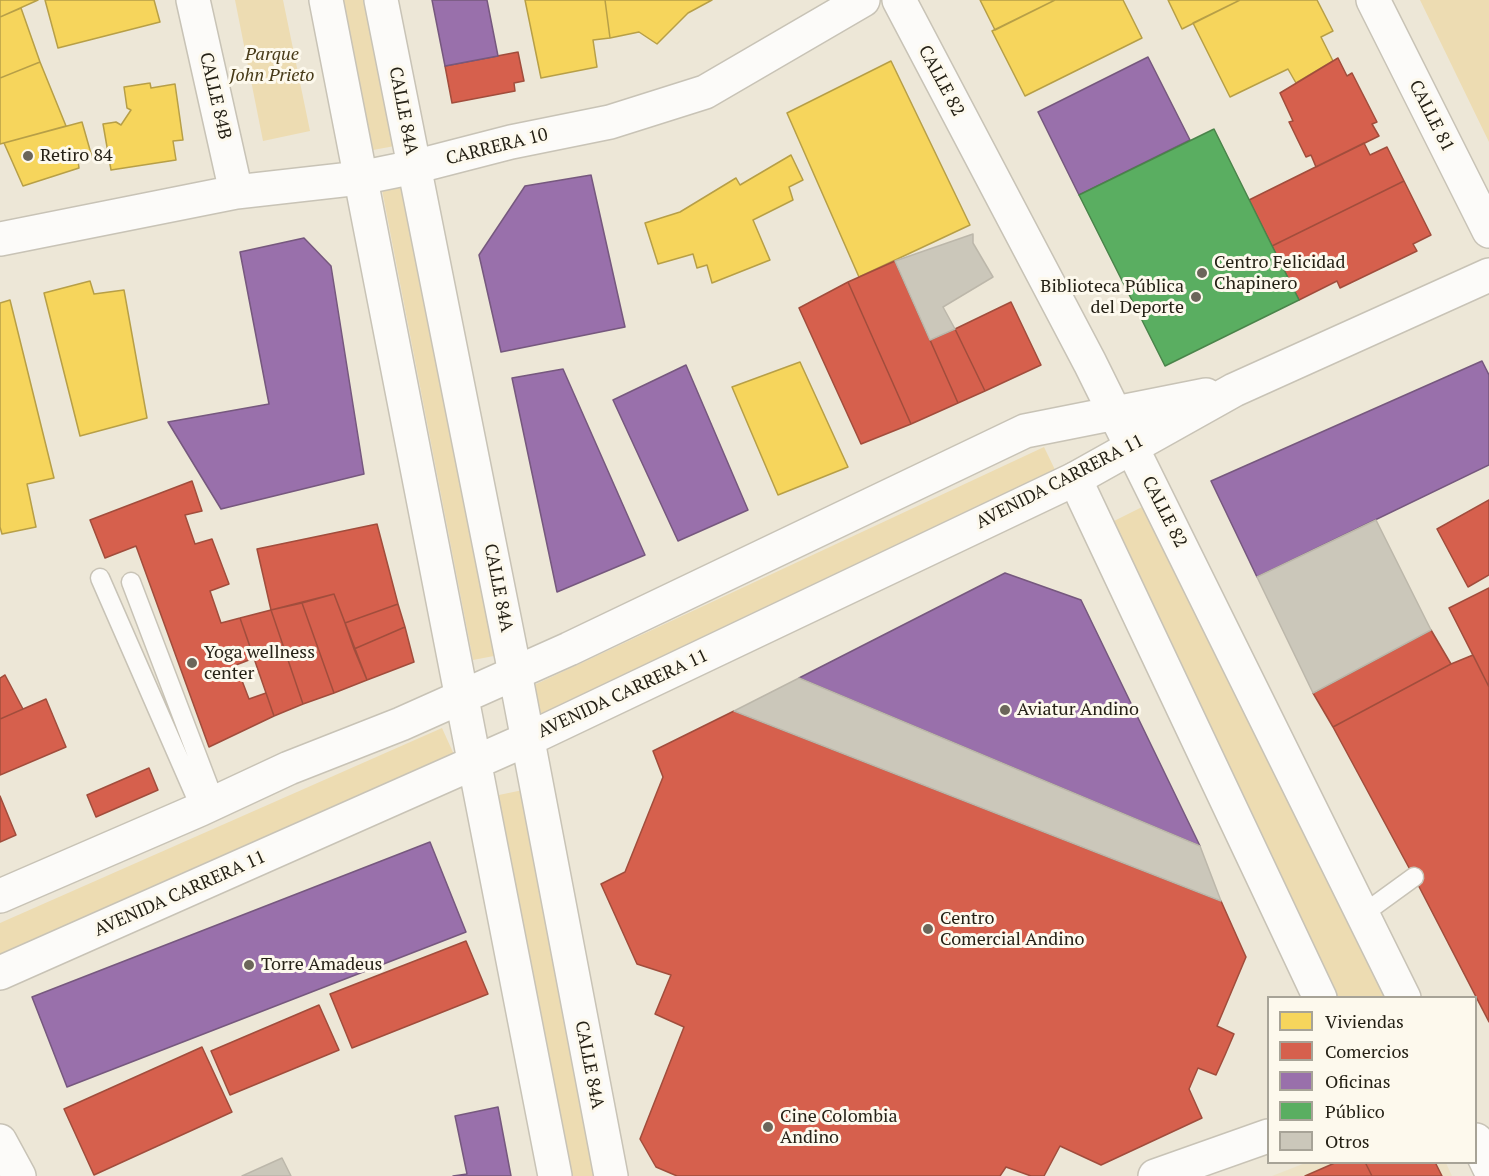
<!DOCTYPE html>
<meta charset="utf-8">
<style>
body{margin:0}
#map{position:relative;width:1489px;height:1176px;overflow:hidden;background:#ede7d7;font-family:"PT Serif",serif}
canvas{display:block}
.legend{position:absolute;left:1267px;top:996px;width:210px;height:168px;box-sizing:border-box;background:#fdf9ed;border:2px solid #a7a397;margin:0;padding:8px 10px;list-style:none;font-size:18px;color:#252116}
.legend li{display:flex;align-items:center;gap:12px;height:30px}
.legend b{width:30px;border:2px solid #a7a397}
</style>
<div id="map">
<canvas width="1489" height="1176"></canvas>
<ul class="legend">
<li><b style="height:16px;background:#f6d55c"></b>Viviendas</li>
<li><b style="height:16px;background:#d6604d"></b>Comercios</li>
<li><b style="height:16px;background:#9970ab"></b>Oficinas</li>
<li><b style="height:16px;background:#5aae61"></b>Público</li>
<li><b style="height:16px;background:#cbc7ba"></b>Otros</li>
</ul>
</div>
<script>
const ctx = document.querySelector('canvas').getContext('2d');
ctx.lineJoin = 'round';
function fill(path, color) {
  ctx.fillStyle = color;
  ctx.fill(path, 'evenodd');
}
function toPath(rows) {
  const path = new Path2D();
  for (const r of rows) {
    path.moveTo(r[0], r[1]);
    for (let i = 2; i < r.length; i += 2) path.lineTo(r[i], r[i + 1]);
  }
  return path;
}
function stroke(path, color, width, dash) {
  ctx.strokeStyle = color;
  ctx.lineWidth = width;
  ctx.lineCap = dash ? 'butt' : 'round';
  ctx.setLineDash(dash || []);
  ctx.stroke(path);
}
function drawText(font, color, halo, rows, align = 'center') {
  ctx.font = font + ' "PT Serif",serif';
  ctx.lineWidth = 6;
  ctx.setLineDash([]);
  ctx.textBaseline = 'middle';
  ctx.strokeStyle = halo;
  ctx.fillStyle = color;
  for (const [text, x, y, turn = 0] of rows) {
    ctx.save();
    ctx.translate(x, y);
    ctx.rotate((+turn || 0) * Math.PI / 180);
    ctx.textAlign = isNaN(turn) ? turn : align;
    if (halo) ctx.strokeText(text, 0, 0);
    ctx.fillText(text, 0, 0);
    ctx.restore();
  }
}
const built = toPath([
 [1308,1162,1446,1163,1452,1176,1272,1176]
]);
const green = toPath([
 [235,0,283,0,310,131,263,141],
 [343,0,371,0,400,145,373,150],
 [1420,0,1489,0,1489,142],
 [408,185,499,655,473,660,382,190],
 [1044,447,1058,476,539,721,532,686],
 [1148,504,1390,997,1334,997,1104,526],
 [442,728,456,759,0,960,0,923],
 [523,790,599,1176,569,1176,494,796]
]);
const homes = toPath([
 [0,0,38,0,0,17,0,0],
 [45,0,154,0,160,22,58,48,45,0],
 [525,0,605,0,610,38,593,40,597,67,541,78,525,0],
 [605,0,712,0,688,13,657,44,639,32,610,38,605,0],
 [980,0,1055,0,995,30,980,0],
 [1055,0,1123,0,1142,38,1025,96,992,31,1055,0],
 [1168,0,1240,0,1182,29,1168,0],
 [1240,0,1317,0,1333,31,1321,37,1333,61,1296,83,1288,69,1230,97,1193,23,1240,0],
 [21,8,40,62,0,78,0,17,21,8],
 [891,61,970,225,859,277,787,113,891,61],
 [40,62,66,126,0,144,0,78,40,62],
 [150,83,151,88,175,84,183,140,173,141,176,160,111,170,103,124,116,122,121,125,131,110,127,108,124,87,150,83],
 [82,122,92,157,78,161,79,168,23,186,4,143,82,122],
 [791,155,803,180,789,187,793,200,753,220,770,260,712,283,707,265,697,268,693,254,658,264,645,223,680,212,736,178,740,185,791,155],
 [90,281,94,294,124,290,147,418,80,436,44,293,90,281],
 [10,300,54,478,27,484,36,527,2,534,0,527,0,303,10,300],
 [800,362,848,467,778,495,732,387,800,362]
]);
const shops = toPath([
 [518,52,524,81,514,83,515,91,452,103,445,66,518,52],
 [1338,58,1347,76,1352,73,1377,122,1372,124,1379,136,1316,167,1311,155,1306,157,1289,122,1293,121,1280,93,1338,58],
 [1364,143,1370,155,1387,147,1404,181,1272,246,1249,200,1364,143],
 [1404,181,1431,235,1413,244,1417,251,1340,288,1337,281,1299,300,1272,246,1404,181],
 [895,261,958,403,911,424,848,282,895,261],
 [848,282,911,424,861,444,799,308,848,282],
 [1011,302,1041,365,985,391,955,329,1011,302],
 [955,329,985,391,958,403,930,340,955,329],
 [192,481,202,511,185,515,195,544,212,539,229,584,210,591,221,623,240,618,254,658,236,665,249,699,266,693,274,716,209,747,136,546,105,558,90,520,192,481],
 [1489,500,1489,575,1468,587,1437,529,1489,500],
 [377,524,398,604,345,623,334,594,271,610,257,549,377,524],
 [1489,588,1489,687,1449,608,1489,588],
 [334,594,367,680,334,693,302,603,334,594],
 [302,603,334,693,303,704,271,610,302,603],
 [398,604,405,627,354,649,345,623,398,604],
 [271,610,303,704,274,716,240,618,271,610],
 [405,627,414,662,367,680,354,649,405,627],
 [1431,630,1451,664,1333,727,1313,693,1431,630],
 [1473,655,1489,687,1489,1022,1414,877,1333,727,1451,664,1473,655],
 [5,675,23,709,0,719,0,678,5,675],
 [46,699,66,747,0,775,0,719,46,699],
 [734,711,1221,901,1246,957,1217,1026,1234,1034,1225,1055,1216,1075,1198,1068,1189,1089,1202,1118,1101,1165,1060,1146,1044,1176,1031,1176,1006,1167,1000,1176,677,1176,656,1167,640,1139,684,1027,655,1014,671,975,637,964,601,884,625,872,663,777,653,751,734,711],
 [149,768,158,790,96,817,87,795,149,768],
 [0,796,16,835,0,842,0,796],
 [466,941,488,994,352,1048,330,994,466,941],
 [319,1005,339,1050,230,1095,211,1051,319,1005],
 [202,1047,232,1112,94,1175,64,1109,202,1047],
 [1337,1162,1365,1162,1372,1176,1305,1176,1337,1162],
 [1365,1162,1435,1162,1442,1176,1372,1176,1365,1162]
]);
const offices = toPath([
 [432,0,487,0,498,56,445,66,432,0],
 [1148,57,1190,140,1079,195,1038,112,1148,57],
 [591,175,625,327,501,352,479,255,525,186,591,175],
 [304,238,331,266,364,474,221,509,168,422,269,404,240,252,304,238],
 [1482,361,1489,375,1489,465,1257,577,1211,481,1482,361],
 [686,365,748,510,678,541,613,400,686,365],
 [563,369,645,555,557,592,512,378,563,369],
 [1005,573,1081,600,1200,846,799,678,1005,573],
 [430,842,466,932,67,1087,32,997,430,842],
 [498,1107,511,1176,453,1176,467,1174,455,1116,498,1107]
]);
const public = toPath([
 [1214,129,1299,300,1165,366,1079,195,1214,129]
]);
const building = toPath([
 [973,234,973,243,993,277,943,307,955,329,930,340,895,261,973,234],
 [1376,520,1431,630,1313,693,1257,577,1376,520],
 [799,678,1200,846,1221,901,734,711,799,678],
 [282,1158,291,1176,242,1176,282,1158]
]);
const lane = toPath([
 [100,578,201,809],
 [131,582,211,792,220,800],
 [1363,914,1414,877]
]);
const street = toPath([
 [193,0,236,192],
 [0,239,236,192,360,178,414,167,511,142,610,122,705,92,863,0],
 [1075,479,1320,998],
 [1155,1176,1268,1136]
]);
const secondary = toPath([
 [326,0,555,1176],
 [381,0,517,683,611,1176],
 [899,0,1090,363,1404,998],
 [1373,0,1489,231],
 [0,896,201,809,289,768,401,724,569,649,1025,431,1206,395],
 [0,973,539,734,1075,479,1234,390,1489,275],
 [1476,1140,1489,1167],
 [0,1141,19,1176]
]);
const markers = [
 [28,156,6,"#6b665a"],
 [1202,273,6,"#6b665a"],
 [1196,297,6,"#6b665a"],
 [192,663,6,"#6b665a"],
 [1005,710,6,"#6b665a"],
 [928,929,6,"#6b665a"],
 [249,965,6,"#6b665a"],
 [768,1127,6,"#6b665a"]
];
const parkNames = [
 ["Parque",272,55],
 ["John Prieto",272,76]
];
const streetNames = [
 ["CALLE 82",941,81,62],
 ["CALLE 84B",215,96,77],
 ["CALLE 84A",403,111,79],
 ["CALLE 81",1431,116,63],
 ["CARRERA 10",497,147,-14],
 ["AVENIDA CARRERA 11",1060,482,-27],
 ["CALLE 82",1164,512,63],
 ["CALLE 84A",498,588,79],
 ["AVENIDA CARRERA 11",623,694,-25],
 ["AVENIDA CARRERA 11",180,894,-24],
 ["CALLE 84A",589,1065,79]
];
const poiNames = [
 ["Retiro 84",40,156],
 ["Centro Felicidad",1214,263],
 ["Chapinero",1214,284],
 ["Biblioteca Pública",1184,287,"right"],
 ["del Deporte",1184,308,"right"],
 ["Yoga wellness",204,653],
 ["center",204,674],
 ["Aviatur Andino",1017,710],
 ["Centro",940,919],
 ["Comercial Andino",940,940],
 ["Torre Amadeus",261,965],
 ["Cine Colombia",780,1117],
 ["Andino",780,1138]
];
fill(built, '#ede2c6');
fill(green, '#eddcb2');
fill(homes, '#f6d55c');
stroke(homes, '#b79f47', 1.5);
fill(shops, '#d6604d');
stroke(shops, '#a14d3c', 1.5);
fill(offices, '#9970ab');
stroke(offices, '#76587e', 1.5);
fill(public, '#5aae61');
stroke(public, '#4a844a', 1.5);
fill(building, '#cbc7ba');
stroke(building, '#bcb7aa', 1.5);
stroke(lane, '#c8c3b6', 21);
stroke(street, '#c8c3b6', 36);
stroke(secondary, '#c8c3b6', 36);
stroke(lane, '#fcfbf9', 18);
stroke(street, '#fcfbf9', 33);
stroke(secondary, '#fcfbf9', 33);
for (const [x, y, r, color] of markers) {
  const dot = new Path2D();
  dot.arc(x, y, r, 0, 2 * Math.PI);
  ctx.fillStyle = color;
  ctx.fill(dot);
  stroke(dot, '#fdf9ed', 2);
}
drawText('italic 18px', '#473a18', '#fdf9ed', parkNames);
drawText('18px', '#252116', '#fdf9ed', streetNames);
drawText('18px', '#252116', '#fdf9ed', poiNames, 'left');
</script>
